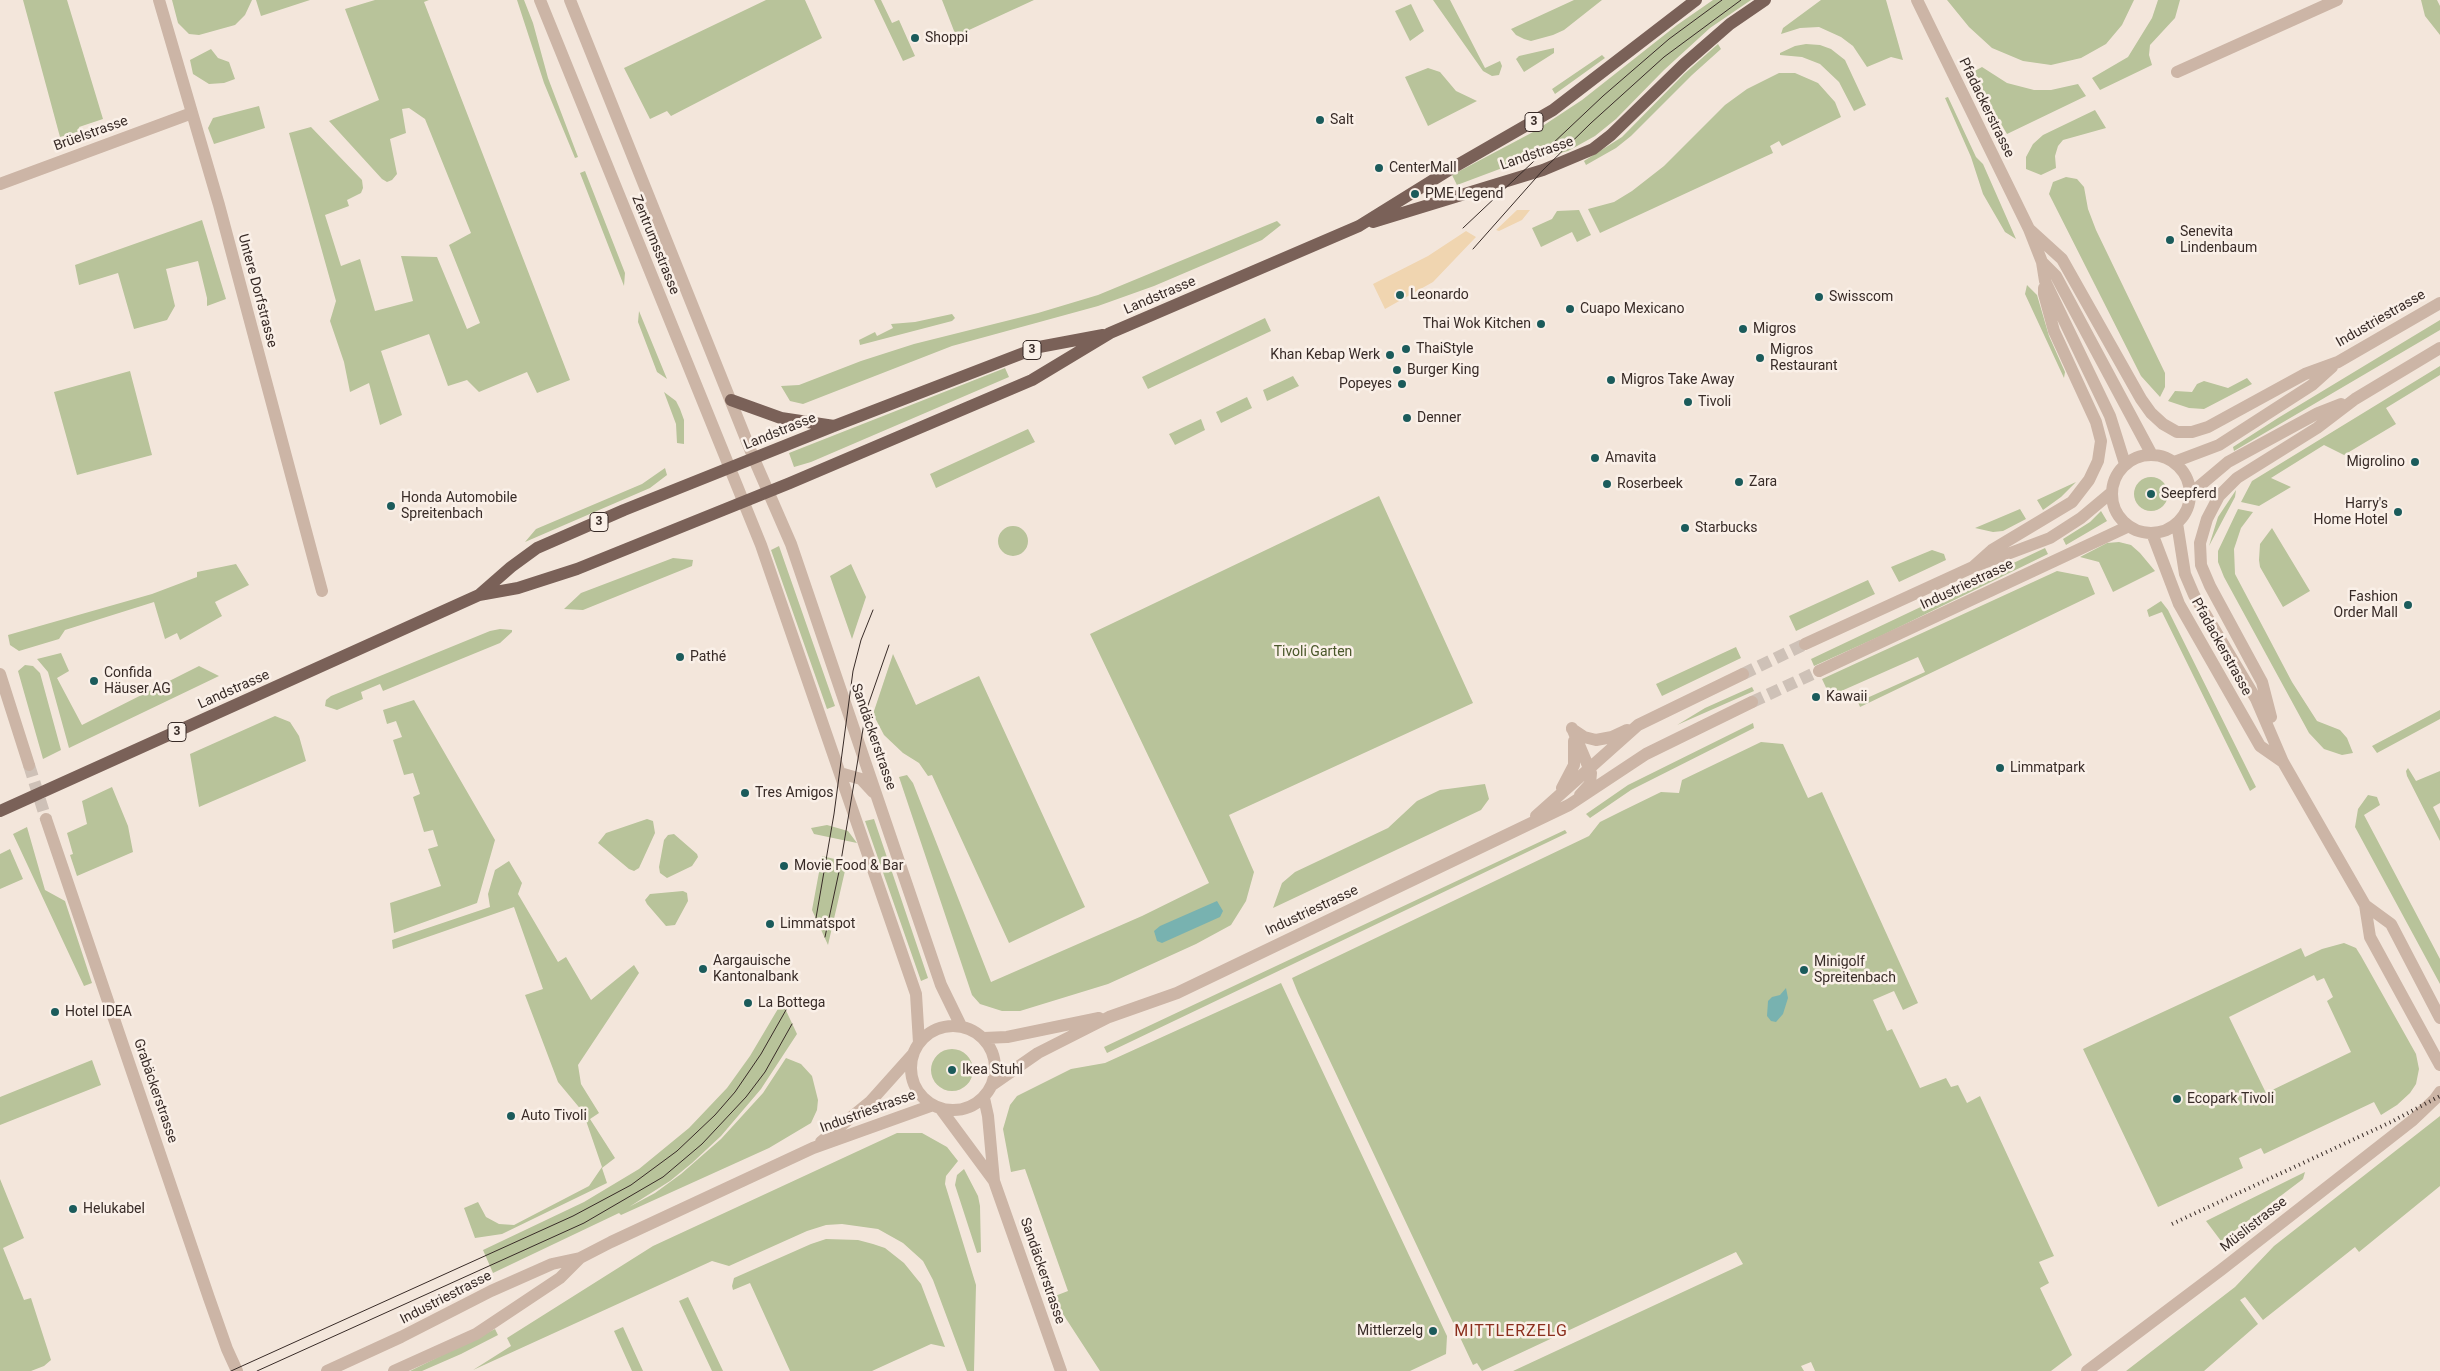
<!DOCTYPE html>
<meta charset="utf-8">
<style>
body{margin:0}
canvas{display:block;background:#f3e6db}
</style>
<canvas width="2440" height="1371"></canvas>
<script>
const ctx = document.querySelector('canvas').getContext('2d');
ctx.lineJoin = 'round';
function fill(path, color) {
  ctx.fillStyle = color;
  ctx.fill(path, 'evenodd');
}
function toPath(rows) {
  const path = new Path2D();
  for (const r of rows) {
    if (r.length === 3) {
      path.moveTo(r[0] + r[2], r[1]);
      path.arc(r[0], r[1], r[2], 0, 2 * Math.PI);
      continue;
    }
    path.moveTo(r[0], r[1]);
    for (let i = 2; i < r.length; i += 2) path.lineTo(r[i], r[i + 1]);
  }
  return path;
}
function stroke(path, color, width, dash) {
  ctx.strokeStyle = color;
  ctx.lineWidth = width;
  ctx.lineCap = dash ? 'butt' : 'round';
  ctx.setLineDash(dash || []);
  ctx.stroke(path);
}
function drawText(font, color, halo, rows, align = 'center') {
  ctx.font = font + ' Roboto,sans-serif';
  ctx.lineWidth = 5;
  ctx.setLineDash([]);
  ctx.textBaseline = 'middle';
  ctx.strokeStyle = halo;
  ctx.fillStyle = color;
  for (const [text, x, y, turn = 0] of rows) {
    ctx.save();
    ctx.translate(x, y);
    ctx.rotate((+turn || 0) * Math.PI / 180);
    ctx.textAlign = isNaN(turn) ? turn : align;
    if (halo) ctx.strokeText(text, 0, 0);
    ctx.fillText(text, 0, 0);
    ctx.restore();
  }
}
const green = toPath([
 [23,0,67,0,103,119,79,127,80,131,60,137],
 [172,0,252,0,245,15,235,25,199,35,189,34,178,23],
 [256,0,310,0,261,16],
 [375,0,429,0,424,2,570,380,537,393,527,372,479,392,467,380,448,386,429,334,381,351,402,415,380,425,369,383,350,392,344,362,330,321,336,301,289,133,311,127,362,180,363,188,361,193,347,200,349,206,325,215,341,266,360,259,375,311,413,301,401,256,437,257,467,329,480,323,449,245,471,233,425,119,409,108,402,109,406,133,390,139,397,174,392,180,387,182,382,179,329,121,379,100,345,9],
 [517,0,524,0,533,23,548,78,578,157,575,158,544,83],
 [766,0,805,0,822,38,671,116,667,111,650,119,624,68],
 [874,0,881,0,892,23,899,20,915,56,903,61],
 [942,0,1034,0,956,36],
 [1433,0,1450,0,1485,68,1500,61,1502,66,1499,75,1492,76,1483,71],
 [1574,0,1602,0,1564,30,1553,35,1531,41,1524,39,1516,35,1511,29],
 [1713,0,1751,0,1710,28,1664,70,1616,119,1595,136,1568,151,1505,167,1457,185,1452,175,1535,131,1582,100,1677,25],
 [1821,0,1886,0,1903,60,1891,57,1867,67,1853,46,1841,37,1819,27,1800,28,1781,34,1783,28],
 [1947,0,2134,0,2122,25,2106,44,2081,58,2051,65,2023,61,1992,48,1969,27],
 [2158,0,2180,0,2175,18,2150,45,2149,55,2152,65,2100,90,2092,78,2128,57,2152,18],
 [2421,0,2437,0,2440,6,2440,35,2425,16],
 [1411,4,1424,31,1410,41,1395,11],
 [1718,44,1721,49,1692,75,1631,136,1616,148,1586,165,1584,161,1622,137,1684,74],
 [1806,44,1820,45,1831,49,1845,60,1866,105,1854,111,1839,82,1820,64,1802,57,1780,55,1780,53,1795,46],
 [1554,48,1554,53,1524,72,1516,59,1519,56],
 [211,49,218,58,229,62,235,79,224,83,209,84,193,74,190,60],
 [1602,55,1605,58,1555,94,1552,89],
 [1982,67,2007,83,2034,90,2051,90,2078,84,2086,96,2007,134,1971,73],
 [1428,68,1440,72,1456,91,1477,101,1428,126,1405,77],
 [1779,73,1795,73,1818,83,1835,102,1841,117,1782,146,1779,141,1770,146,1773,153,1600,233,1588,209,1614,202,1632,191,1664,166,1725,105,1747,89],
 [1948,97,1976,157,1983,164,2016,239,2005,232,1983,194,1971,157,1945,98],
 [259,106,265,128,214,144,208,128,213,118],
 [2095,110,2106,128,2063,140,2058,146,2055,156,2056,168,2041,175,2026,169,2026,157,2033,144,2043,135],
 [585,171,625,273,624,286,580,173],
 [2066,177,2077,179,2084,187,2088,209,2096,230,2165,373,2165,387,2160,397,2141,376,2049,194,2053,182],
 [1579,210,1591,235,1577,242,1572,232,1541,247,1532,228,1552,219,1557,211],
 [202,220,226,299,207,306,207,298,198,261,166,269,175,306,167,320,134,329,118,273,79,285,75,265],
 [1277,221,1281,225,1262,240,1154,286,1098,306,952,346,803,404,790,401,781,386,799,385,861,361,914,344,1038,313,1098,295],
 [2027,285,2037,295,2049,336,2065,372,2064,378,2025,294],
 [639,311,667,379,657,372,638,322],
 [952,314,955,318,952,321,860,345,859,340,875,332,877,336,893,328,891,324,915,322],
 [1265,318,1271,331,1148,389,1142,377],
 [2440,320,2440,330,2234,451,2233,447,2278,418],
 [2440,366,2440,375,2386,408,2396,424,2344,455,2324,445,2271,478,2291,487,2259,506,2241,502,2252,481],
 [1005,368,1009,377,811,462,794,467,789,453],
 [130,371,152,455,77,475,54,392],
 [1293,376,1299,386,1267,401,1263,390],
 [2247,378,2252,384,2204,409,2189,408,2168,401,2175,391,2192,392,2197,384,2204,381,2228,388],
 [664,392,676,401,680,409,684,420,684,444,677,443,676,424],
 [1247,397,1252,408,1221,423,1216,412],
 [1201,419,1205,430,1175,445,1169,434],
 [1028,429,1035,442,936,488,930,474],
 [665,468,667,475,650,488,525,542,536,529,642,484],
 [2151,494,17],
 [2076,482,2061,497,2043,510,2037,500],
 [2236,490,2235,497,2209,546,2218,517],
 [1379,496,1473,703,1229,815,1254,872,1246,901,1231,925,1196,944,1108,984,1020,1011,1002,1011,980,1004,972,995,899,777,907,775,913,783,991,982,1142,916,1209,883,1090,634],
 [2020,509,2026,519,2003,531,1993,532,1975,528],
 [2238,509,2253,512,2241,528,2234,549,2235,574,2292,682,2317,721,2340,730,2347,738,2353,753,2342,755,2324,749,2309,733,2224,577,2218,562,2218,551],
 [2101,511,2107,521,2066,545,2063,539,2090,522],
 [1013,541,15],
 [2272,528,2310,591,2283,607,2260,567,2259,560,2260,544],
 [2119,542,2131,545,2140,553,2155,571,2113,592,2099,562,2080,557,2107,543],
 [779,546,835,706,827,709,771,550],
 [2045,548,2048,554,1885,634,1814,666,1811,659],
 [1932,550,1944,554,1946,560,1899,582,1891,567],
 [673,558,693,560,692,566,583,610,564,609,581,593],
 [236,564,249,585,215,602,222,616,180,640,177,633,165,639,154,602,65,630,59,639,19,651,10,645,8,635,152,594,197,577,197,572],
 [851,564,866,597,852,639,830,576],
 [2057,571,2088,577,2095,594,1860,707,1858,702,1925,672,1918,657,1830,696,1822,679],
 [1868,580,1875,594,1796,631,1789,616],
 [2161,601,2168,610,2256,787,2250,791,2162,612,2149,617,2147,610],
 [500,629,512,630,512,632,500,643,383,691,380,684,361,692,363,699,337,710,325,706,326,700,331,696,490,631],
 [1736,647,1741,658,1662,696,1656,684],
 [61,653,69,671,57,678,82,725,199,666,219,676,69,748,48,672,37,659],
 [893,654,916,705,979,676,1085,907,1009,943,932,775,928,776,919,763,903,753,884,735,873,714],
 [25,665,33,666,40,673,61,750,43,759,18,671],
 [1752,687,1754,691,1677,725,1705,708],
 [414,700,495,840,477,903,394,933,390,903,441,886,428,849,438,846,433,830,424,832,413,797,420,794,413,773,404,775,393,740,402,737,396,721,387,724,383,710],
 [2440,710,2440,719,2377,753,2372,746],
 [275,716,290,722,299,736,306,761,199,807,190,754],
 [1753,723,1754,728,1631,790,1590,818,1586,814,1628,785],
 [1761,742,1783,744,1808,798,1822,792,1918,1003,1903,1010,1894,991,1873,1000,1887,1031,1892,1029,1920,1088,1946,1078,1951,1087,1958,1085,1967,1103,1980,1096,2054,1256,2039,1262,2049,1283,2040,1288,2072,1355,2051,1371,1815,1371,1811,1362,1801,1366,1804,1371,1513,1371,1743,1264,1736,1252,1482,1371,1477,1363,1473,1365,1298,993,1292,978,1589,836,1600,822,1622,811,1661,792,1679,793,1682,780],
 [2408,768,2416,781,2440,771,2440,803,2433,807,2440,821,2440,841,2407,776,2406,771],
 [1485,784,1489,799,1481,810,1273,908,1282,883,1295,872,1388,828,1417,801,1440,790],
 [112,787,128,826,133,852,77,876,70,855,73,854,67,833,87,824,82,801],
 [2368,795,2377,797,2380,805,2364,815,2440,959,2440,984,2355,827,2358,809],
 [647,819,653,821,655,833,639,868,634,871,629,869,598,843,606,833],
 [874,819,928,978,921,981,865,821],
 [827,825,848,831,857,843,814,834,811,828],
 [27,827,45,890,65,901,92,983,84,986,13,834],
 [1565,830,1567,833,1107,1053,1104,1047],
 [674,834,697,854,698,857,692,866,667,878,660,873,659,867,664,840,668,835],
 [10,849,23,879,0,889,0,854],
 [822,856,847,862,828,945,812,910],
 [509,861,522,883,518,894,558,962,566,957,591,1000,634,965,639,973,578,1065,581,1084,599,1113,590,1119,615,1158,602,1168,607,1183,502,1234,475,1238,464,1208,478,1202,486,1217,499,1224,514,1225,589,1186,602,1167,583,1112,558,1082,525,995,543,989,514,907,393,949,392,940,490,907,488,894,495,870],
 [683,891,687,893,688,901,675,925,666,926,647,904,645,900,650,894],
 [2344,943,2356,948,2361,956,2416,1054,2419,1069,2416,1084,2410,1093,2397,1105,2381,1115,2374,1102,2264,1154,2261,1148,2239,1158,2243,1168,2158,1207,2083,1049,2301,948,2305,957,2322,949],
 [2314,975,2317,981,2324,978,2333,997,2327,1001,2351,1052,2266,1093,2229,1017],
 [1281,983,1447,1336,1446,1354,1410,1371,1100,1371,1061,1311,1055,1296,1068,1291,1025,1169,1011,1172,1003,1129,1010,1105,1017,1096,1071,1069,1105,1063],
 [782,1002,797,1034,761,1089,721,1136,692,1163,670,1181,629,1207,655,1193,681,1174,721,1139,763,1093,786,1058,801,1064,812,1076,818,1100,817,1110,811,1123,769,1148,621,1215,619,1213,493,1273,483,1250,584,1202,639,1169,689,1128,727,1088,750,1056],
 [952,1070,21],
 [92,1060,101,1085,0,1125,0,1097],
 [2440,1116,2440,1186,2359,1252,2355,1247,2263,1320,2245,1297,2240,1300,2258,1324,2204,1371,2126,1371,2235,1287,2274,1246],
 [897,1133,922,1133,947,1147,958,1161,946,1176,945,1184,976,1285,974,1371,967,1371,933,1280,923,1261,903,1243,878,1229,842,1224,826,1225,807,1231,729,1266,712,1261,473,1370,511,1346,507,1338,653,1246],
 [964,1169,978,1196,980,1206,981,1252,977,1253,955,1185,957,1175],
 [2305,1172,2303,1179,2221,1241,2206,1221],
 [0,1179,24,1238,3,1248,24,1300,31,1298,51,1360,44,1366,31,1371,0,1371],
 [826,1239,858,1240,873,1244,885,1248,904,1263,921,1284,945,1347,931,1344,872,1371,790,1371,750,1283,733,1290,732,1286,734,1278,811,1244],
 [688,1297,723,1371,712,1371,679,1301],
 [623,1327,643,1371,632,1371,614,1331],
 [495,1329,498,1335,461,1354,422,1371,410,1371]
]);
const sand = toPath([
 [1517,210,1530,210,1522,220,1499,231,1496,230],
 [1466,231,1476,237,1433,282,1385,309,1373,284,1428,256]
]);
const water = toPath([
 [1217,901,1223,911,1220,917,1162,943,1157,941,1154,931,1160,926],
 [1786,988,1788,998,1783,1014,1776,1022,1771,1021,1767,1016,1768,1001,1772,997,1780,995]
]);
const minorTunnel = toPath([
 [1743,674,1805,644],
 [1752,702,1819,671],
 [29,765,46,819]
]);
const minor = toPath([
 [159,0,219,205,322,591],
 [540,0,761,545,916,994,919,1043],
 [570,0,754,459,791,544,941,985,961,1026],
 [1917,0,2029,229,2042,262,2045,281,2110,416,2125,464],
 [2177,72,2337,0],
 [0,184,192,113],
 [2029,229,2062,259,2141,399,2151,413,2163,424,2177,432,2192,432,2208,427,2305,374,2338,362,2440,303],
 [2042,262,2056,276,2152,455],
 [2151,494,39],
 [2174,462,2219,445,2312,385,2332,367],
 [2190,494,2228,462,2318,413,2341,404],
 [2177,523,2185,574,2194,595,2256,699,2283,762,2365,905,2370,937,2440,1065],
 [2152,533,2179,604,2260,746,2283,762],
 [1973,567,1992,550,2072,502,2089,480,2098,461,2101,441,2096,422,2054,331,2044,294,2044,288],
 [1805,644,1973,567,2050,538,2081,518,2112,492],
 [1819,671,2129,526],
 [0,674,29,765],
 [2271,717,2262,682,2210,586,2201,565,2200,543,2207,519,2219,496,2237,478,2317,428,2355,399,2440,348],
 [1572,728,1591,773,1590,784,1580,795],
 [1572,729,1584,737,1596,740,1612,737,1627,730],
 [840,773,861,779,873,792],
 [1562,788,1574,765,1574,741],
 [1536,816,1638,725,1743,674],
 [46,819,209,1298,227,1349,237,1371],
 [2365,905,2391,924,2440,1018],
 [953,1068,42],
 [984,1038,1007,1037,1099,1018],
 [992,1085,1038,1053,1109,1017,1177,993,1569,805,1646,754,1752,702],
 [984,1098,988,1116,994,1181,1061,1371],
 [940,1108,994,1181],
 [821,1142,870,1102,913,1054],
 [327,1371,401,1337,491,1291,552,1264,580,1258],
 [394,1371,476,1334,560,1278,580,1258,611,1242,813,1148,933,1105],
 [2087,1371,2221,1270,2413,1120,2435,1099,2440,1092]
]);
const major = toPath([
 [1373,222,1543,170,1593,149,1611,135,1684,64,1730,24,1765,0],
 [731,400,781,418,834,426],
 [479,595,511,567,537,548,624,510,834,426,1039,347,1103,335],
 [0,811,479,595,518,588,577,569,790,483,1032,380,1110,333,1359,226,1454,167,1553,110,1696,0]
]);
const tram = toPath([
 [1463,228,1603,96,1669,39,1722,0],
 [1473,249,1543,170,1591,123,1664,57,1741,0],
 [816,918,834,814,853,671,861,640,873,610],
 [825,937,840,867,866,711,889,645],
 [231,1371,573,1216,631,1185,677,1151,715,1115,735,1092,761,1054,786,1010],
 [257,1371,584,1223,663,1177,702,1144,746,1097,765,1072,792,1024]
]);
const rail = toPath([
 [2172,1224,2391,1122,2440,1096]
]);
const markers = [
 [915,38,5,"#1b5b5b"],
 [1320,120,5,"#1b5b5b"],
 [1379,168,5,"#1b5b5b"],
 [1415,194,5,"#1b5b5b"],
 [2170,240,5,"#1b5b5b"],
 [1400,295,5,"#1b5b5b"],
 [1819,297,5,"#1b5b5b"],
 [1570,309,5,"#1b5b5b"],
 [1541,324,5,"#1b5b5b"],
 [1743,329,5,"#1b5b5b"],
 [1406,349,5,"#1b5b5b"],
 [1390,355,5,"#1b5b5b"],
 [1760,358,5,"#1b5b5b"],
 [1397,370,5,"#1b5b5b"],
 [1611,380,5,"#1b5b5b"],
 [1402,384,5,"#1b5b5b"],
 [1688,402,5,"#1b5b5b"],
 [1407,418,5,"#1b5b5b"],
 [1595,458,5,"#1b5b5b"],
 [2415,462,5,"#1b5b5b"],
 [1739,482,5,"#1b5b5b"],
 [1607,484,5,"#1b5b5b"],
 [2151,494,5,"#1b5b5b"],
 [391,506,5,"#1b5b5b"],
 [2398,512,5,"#1b5b5b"],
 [1685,528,5,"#1b5b5b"],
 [2408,605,5,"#1b5b5b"],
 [680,657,5,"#1b5b5b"],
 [94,681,5,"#1b5b5b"],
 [1816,697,5,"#1b5b5b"],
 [2000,768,5,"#1b5b5b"],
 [745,793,5,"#1b5b5b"],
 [784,866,5,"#1b5b5b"],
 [770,924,5,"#1b5b5b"],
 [703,969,5,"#1b5b5b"],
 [1804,970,5,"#1b5b5b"],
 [748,1003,5,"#1b5b5b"],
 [55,1012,5,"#1b5b5b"],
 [952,1070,5,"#1b5b5b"],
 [2177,1099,5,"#1b5b5b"],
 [511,1116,5,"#1b5b5b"],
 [73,1209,5,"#1b5b5b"],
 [1433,1331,5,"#1b5b5b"]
];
const shields = [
 [1534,122,18],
 [1032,350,18],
 [599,522,18],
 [177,732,18]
];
const shieldNames = [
 ["3",1534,122],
 ["3",1032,350],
 ["3",599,522],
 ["3",177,732]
];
const poiNames = [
 ["Shoppi",925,38],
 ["Salt",1330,120],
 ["CenterMall",1389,168],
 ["PME Legend",1425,194],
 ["Senevita",2180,232],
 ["Lindenbaum",2180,248],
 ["Leonardo",1410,295],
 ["Swisscom",1829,297],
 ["Cuapo Mexicano",1580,309],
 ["Thai Wok Kitchen",1531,324,"right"],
 ["Migros",1753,329],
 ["ThaiStyle",1416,349],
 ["Migros",1770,350],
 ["Restaurant",1770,366],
 ["Khan Kebap Werk",1380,355,"right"],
 ["Burger King",1407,370],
 ["Migros Take Away",1621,380],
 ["Popeyes",1392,384,"right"],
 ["Tivoli",1698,402],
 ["Denner",1417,418],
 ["Amavita",1605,458],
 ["Migrolino",2405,462,"right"],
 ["Zara",1749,482],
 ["Roserbeek",1617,484],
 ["Seepferd",2161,494],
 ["Honda Automobile",401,498],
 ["Spreitenbach",401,514],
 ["Harry's",2388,504,"right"],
 ["Home Hotel",2388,520,"right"],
 ["Starbucks",1695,528],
 ["Fashion",2398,597,"right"],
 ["Order Mall",2398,613,"right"],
 ["Pathé",690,657],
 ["Confida",104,673],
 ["Häuser AG",104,689],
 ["Kawaii",1826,697],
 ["Limmatpark",2010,768],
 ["Tres Amigos",755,793],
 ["Movie Food & Bar",794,866],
 ["Limmatspot",780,924],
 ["Aargauische",713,961],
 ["Kantonalbank",713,977],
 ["Minigolf",1814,962],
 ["Spreitenbach",1814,978],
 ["La Bottega",758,1003],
 ["Hotel IDEA",65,1012],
 ["Ikea Stuhl",962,1070],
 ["Ecopark Tivoli",2187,1099],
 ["Auto Tivoli",521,1116],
 ["Helukabel",83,1209],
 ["Mittlerzelg",1423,1331,"right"]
];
const streetNames = [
 ["Pfadackerstrasse",1986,108,64],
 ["Brüelstrasse",91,134,-20],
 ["Landstrasse",1537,154,-19],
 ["Zentrumsstrasse",655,245,68],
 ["Untere Dorfstrasse",257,291,75],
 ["Landstrasse",1160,296,-23],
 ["Industriestrasse",2381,319,-30],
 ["Landstrasse",780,432,-22],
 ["Industriestrasse",1967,585,-25],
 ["Pfadackerstrasse",2221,647,61],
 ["Landstrasse",234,690,-24],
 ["Sandäckerstrasse",873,737,71],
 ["Industriestrasse",1312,911,-25],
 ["Grabäckerstrasse",155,1091,71],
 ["Industriestrasse",868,1112,-20],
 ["Müslistrasse",2254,1225,-38],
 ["Sandäckerstrasse",1042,1271,71],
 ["Industriestrasse",446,1298,-27]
];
const parkNames = [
 ["Tivoli Garten",1313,652]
];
const quarterNames = [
 ["MITTLERZELG",1511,1332]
];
fill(green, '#b8c39a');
fill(sand, '#f0d5b0');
fill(water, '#78b2b0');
stroke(minorTunnel, '#cec1b7', 12, [12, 6]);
stroke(minor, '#ccb5a6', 12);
stroke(major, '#7a6158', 12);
stroke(tram, '#382b27', 1);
stroke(rail, '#382b27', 4, [1, 4]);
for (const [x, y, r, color] of markers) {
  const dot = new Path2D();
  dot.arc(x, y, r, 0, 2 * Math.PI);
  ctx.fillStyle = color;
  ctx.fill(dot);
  stroke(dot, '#faf0e8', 2);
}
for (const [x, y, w] of shields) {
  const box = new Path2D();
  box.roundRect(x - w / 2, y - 9.5, w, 19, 4);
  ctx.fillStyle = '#faf0e8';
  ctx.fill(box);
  stroke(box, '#382b27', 1);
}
drawText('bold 12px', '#382b27', null, shieldNames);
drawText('14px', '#382b27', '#faf0e8', poiNames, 'left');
drawText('14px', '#382b27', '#faf0e8', streetNames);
drawText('14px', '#4a572a', '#faf0e8', parkNames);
ctx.letterSpacing = '1px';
drawText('16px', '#8b2e1c', '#faf0e8', quarterNames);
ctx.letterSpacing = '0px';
</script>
